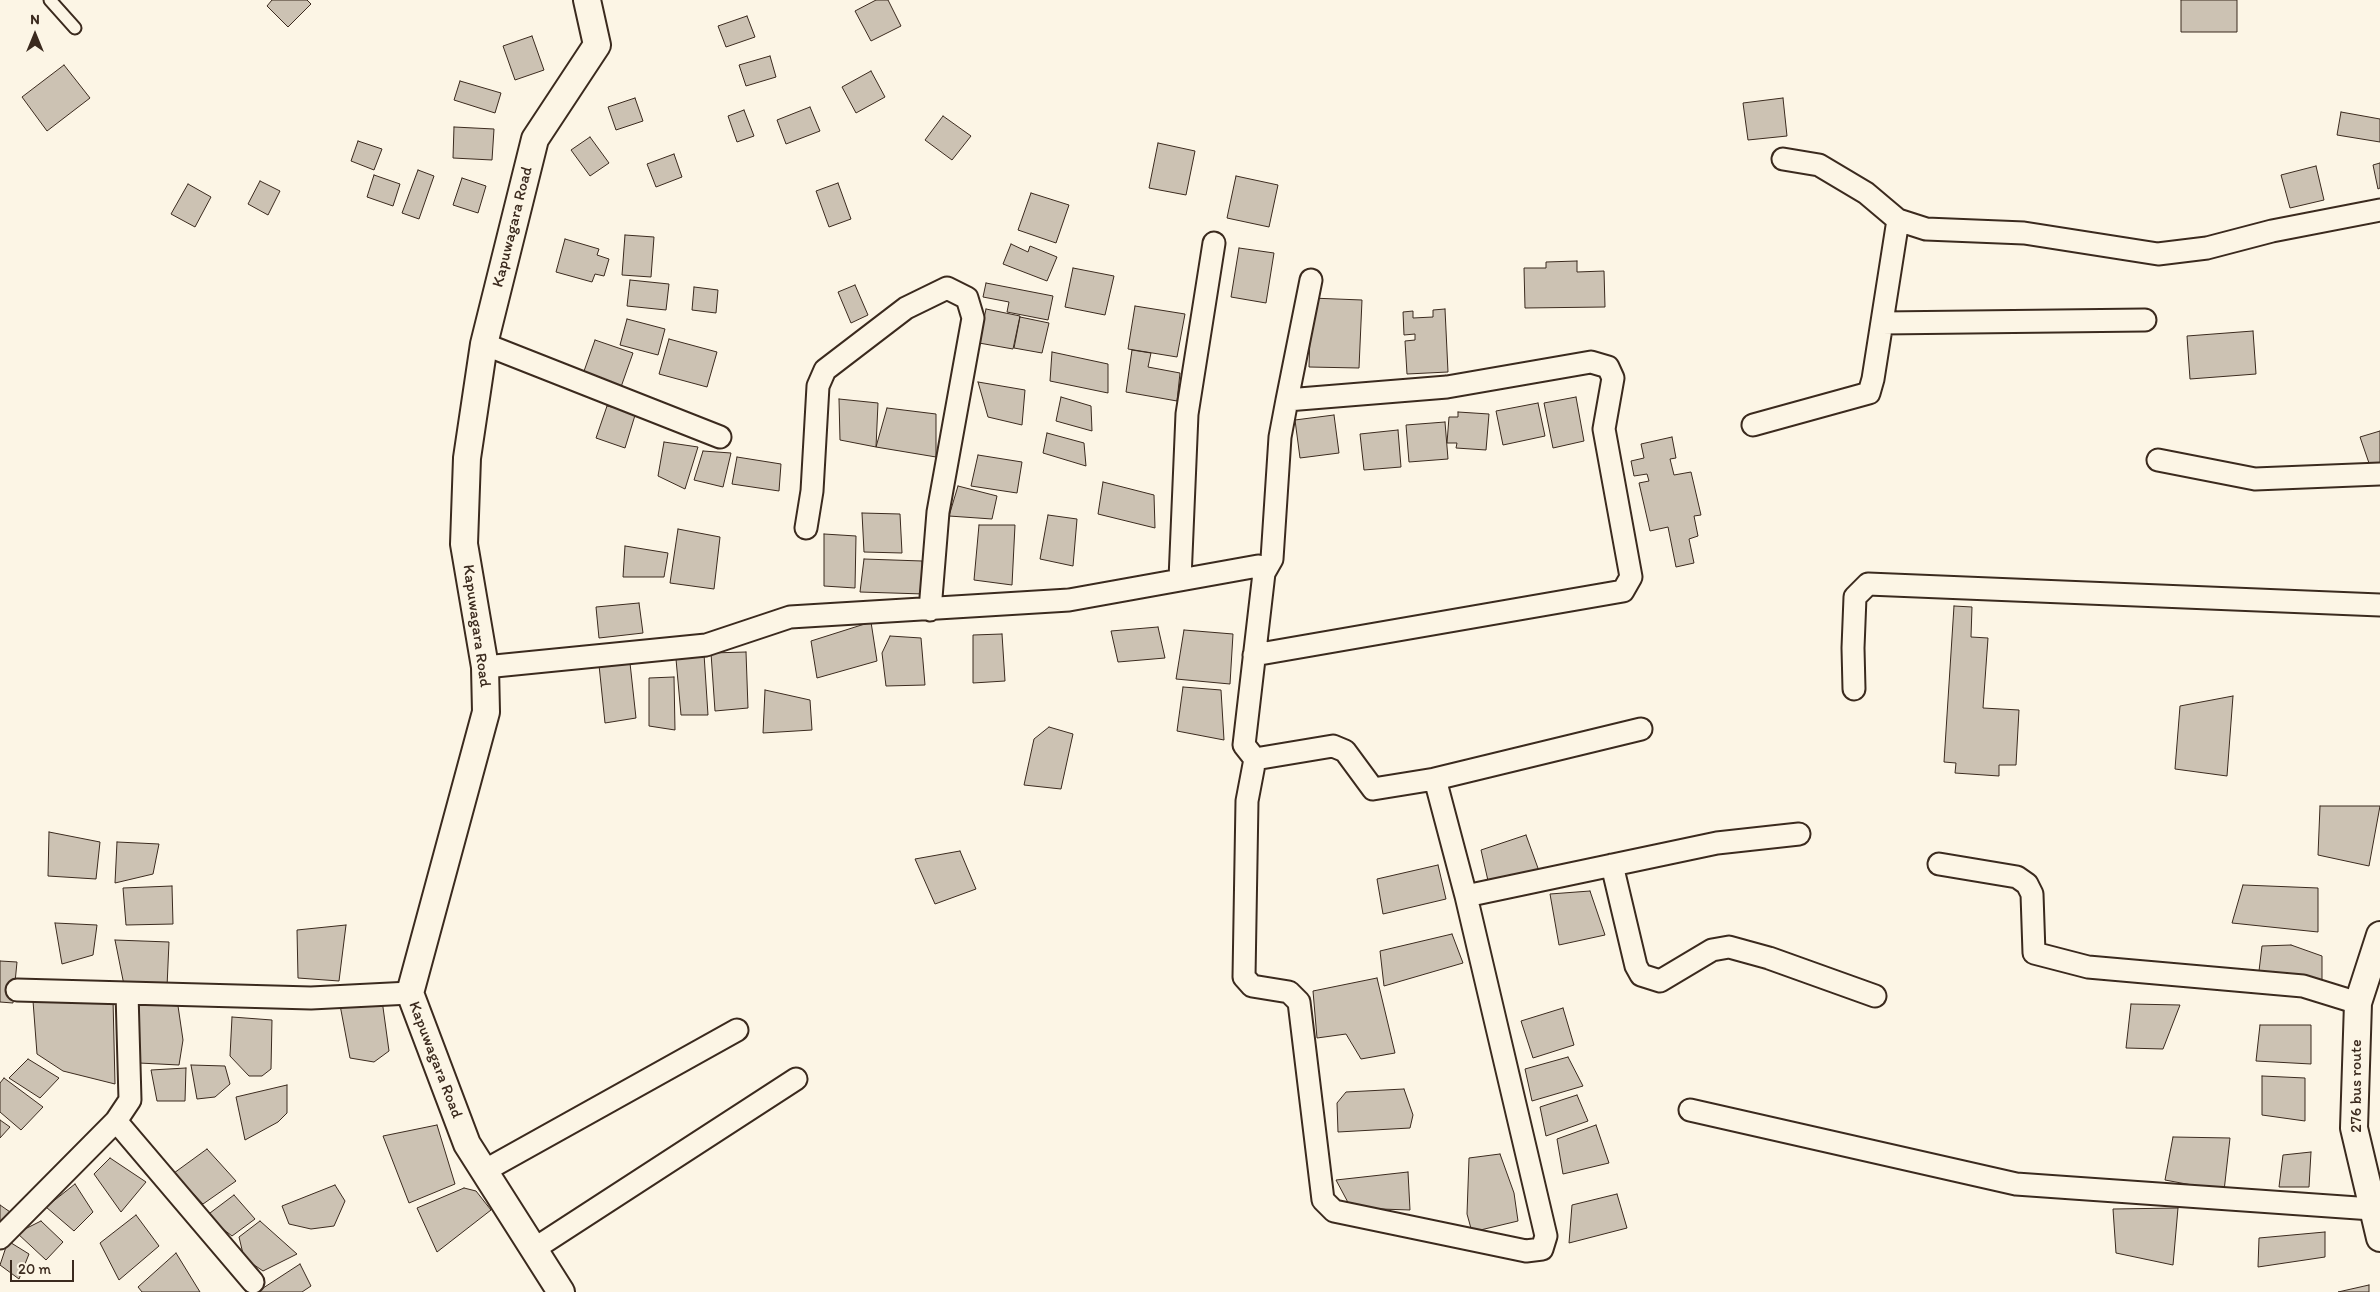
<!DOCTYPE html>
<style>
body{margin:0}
#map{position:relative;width:2380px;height:1292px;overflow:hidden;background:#fcf5e5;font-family:Itim,sans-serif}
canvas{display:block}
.north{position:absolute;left:10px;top:10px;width:50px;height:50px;-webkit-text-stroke:4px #fcf5e5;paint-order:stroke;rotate:0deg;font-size:14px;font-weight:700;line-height:20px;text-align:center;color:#3b2a1e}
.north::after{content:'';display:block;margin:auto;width:18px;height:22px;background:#3b2a1e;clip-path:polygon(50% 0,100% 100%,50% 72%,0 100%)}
.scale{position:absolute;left:10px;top:1260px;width:64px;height:22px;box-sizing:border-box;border:2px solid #3b2a1e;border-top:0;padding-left:6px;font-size:15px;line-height:18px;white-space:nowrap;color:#3b2a1e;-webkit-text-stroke:4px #fcf5e5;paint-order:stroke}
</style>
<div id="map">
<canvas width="2380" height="1292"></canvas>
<div class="north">N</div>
<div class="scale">20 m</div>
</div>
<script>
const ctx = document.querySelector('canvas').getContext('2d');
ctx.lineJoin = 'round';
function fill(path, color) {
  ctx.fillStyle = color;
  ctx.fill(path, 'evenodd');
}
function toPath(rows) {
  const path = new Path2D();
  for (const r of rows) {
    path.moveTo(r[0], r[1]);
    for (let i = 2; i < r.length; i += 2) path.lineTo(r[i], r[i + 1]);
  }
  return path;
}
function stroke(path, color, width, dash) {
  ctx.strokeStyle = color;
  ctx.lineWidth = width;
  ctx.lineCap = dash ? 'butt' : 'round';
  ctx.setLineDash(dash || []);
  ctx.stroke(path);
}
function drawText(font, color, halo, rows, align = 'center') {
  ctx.font = font + ' Itim,sans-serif';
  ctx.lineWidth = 4.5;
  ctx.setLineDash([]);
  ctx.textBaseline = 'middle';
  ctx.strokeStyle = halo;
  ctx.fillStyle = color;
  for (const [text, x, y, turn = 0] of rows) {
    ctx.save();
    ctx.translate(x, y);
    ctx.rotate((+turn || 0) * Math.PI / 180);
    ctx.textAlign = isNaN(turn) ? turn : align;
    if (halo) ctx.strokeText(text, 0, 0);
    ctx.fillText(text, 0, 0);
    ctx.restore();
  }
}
const building = toPath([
 [272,0,307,0,311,4,288,27,267,6,272,0],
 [876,0,888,0,901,26,871,41,855,11,876,0],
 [2181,0,2237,0,2237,32,2181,32,2181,0],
 [747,16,755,37,726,47,718,26,747,16],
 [532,36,544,70,515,80,503,46,532,36],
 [770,56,776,77,746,86,739,65,770,56],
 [64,65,90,98,47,131,22,97,64,65],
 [871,71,885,97,856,113,842,87,871,71],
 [460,81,501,93,495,113,454,100,460,81],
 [635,98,643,121,616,130,608,107,635,98],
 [1783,98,1787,136,1748,140,1743,103,1783,98],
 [810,107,820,131,786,144,777,120,810,107],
 [744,110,754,136,737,142,728,116,744,110],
 [2341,112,2380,119,2380,142,2337,135,2341,112],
 [943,116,971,136,952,160,925,140,943,116],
 [454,127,494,129,492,160,453,158,454,127],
 [590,137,609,163,590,176,571,150,590,137],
 [358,141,382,149,374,170,351,161,358,141],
 [1158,143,1195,151,1186,195,1149,188,1158,143],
 [674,154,682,177,656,187,647,164,674,154],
 [2380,163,2380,188,2378,189,2373,165,2380,163],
 [2316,166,2324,200,2290,208,2281,175,2316,166],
 [418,170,434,176,419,219,402,213,418,170],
 [374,175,400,184,393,206,367,197,374,175],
 [1236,176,1278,185,1269,227,1227,218,1236,176],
 [462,178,486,186,478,213,453,205,462,178],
 [260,181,280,191,268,215,248,204,260,181],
 [838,183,851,219,829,227,816,191,838,183],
 [188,184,211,197,195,227,171,214,188,184],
 [1031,193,1069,205,1056,243,1018,230,1031,193],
 [625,235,654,237,651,277,622,275,625,235],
 [565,239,599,249,597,255,609,259,604,276,595,274,592,282,556,272,565,239],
 [1011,244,1028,252,1030,246,1057,257,1047,281,1003,264,1011,244],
 [1239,248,1274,253,1266,303,1231,297,1239,248],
 [1577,261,1577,272,1604,271,1605,307,1525,308,1524,268,1546,268,1546,262,1577,261],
 [1073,268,1114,276,1105,315,1065,307,1073,268],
 [630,280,669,284,666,310,627,306,630,280],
 [986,283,1053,296,1048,320,1007,312,1009,302,983,297,986,283],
 [855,285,868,315,851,323,838,292,855,285],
 [694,287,718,290,716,313,692,310,694,287],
 [1311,298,1362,300,1359,368,1309,367,1311,298],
 [1135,306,1185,314,1177,357,1128,349,1135,306],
 [986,309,1020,316,1013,349,979,343,986,309],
 [1445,309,1448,372,1407,374,1405,341,1415,340,1415,334,1404,335,1403,312,1413,311,1413,318,1433,317,1433,310,1445,309],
 [1020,317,1049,323,1042,353,1014,348,1020,317],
 [627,319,665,329,658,355,620,345,627,319],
 [2253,331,2256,374,2190,379,2187,336,2253,331],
 [669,339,717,352,707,387,659,374,669,339],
 [595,340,633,353,621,387,583,374,595,340],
 [1132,350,1151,353,1148,367,1180,373,1177,401,1126,392,1132,350],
 [1052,352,1108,364,1108,393,1050,381,1052,352],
 [978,382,1025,390,1022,425,988,417,978,382],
 [1061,397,1091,406,1092,431,1056,421,1061,397],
 [1576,397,1584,441,1553,448,1544,403,1576,397],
 [839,399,878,403,876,447,840,440,839,399],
 [1538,403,1545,436,1503,445,1496,411,1538,403],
 [607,406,636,412,625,448,596,438,607,406],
 [887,408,936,414,936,457,876,447,887,408],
 [1458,412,1489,414,1486,450,1456,448,1457,443,1447,443,1449,417,1458,417,1458,412],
 [1334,415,1339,453,1300,458,1295,420,1334,415],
 [1445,422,1448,459,1409,462,1406,425,1445,422],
 [1398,430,1401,467,1364,470,1360,434,1398,430],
 [2380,431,2380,463,2370,466,2360,437,2380,431],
 [1047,433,1084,443,1086,466,1043,453,1047,433],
 [1672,437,1676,458,1670,459,1674,475,1691,472,1701,515,1694,516,1698,536,1689,539,1694,563,1676,567,1668,527,1650,531,1639,483,1649,481,1647,474,1634,476,1631,461,1644,458,1641,444,1672,437],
 [664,442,698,447,685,489,658,476,664,442],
 [703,451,731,453,723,487,694,480,703,451],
 [978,455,1022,462,1017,493,971,486,978,455],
 [737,457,781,464,779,491,732,484,737,457],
 [1103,482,1154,495,1155,528,1098,514,1103,482],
 [958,486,997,496,992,519,949,516,958,486],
 [862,513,900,514,902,553,864,552,862,513],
 [1048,515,1077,519,1073,566,1040,559,1048,515],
 [979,525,1015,525,1012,585,974,580,979,525],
 [678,529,720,537,714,589,670,583,678,529],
 [824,534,856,536,855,588,824,586,824,534],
 [625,546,668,553,664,577,623,577,625,546],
 [864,559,922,561,924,594,860,592,864,559],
 [639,603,643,633,599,638,596,607,639,603],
 [1954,606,1972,607,1971,637,1988,638,1983,708,2019,710,2016,765,1999,765,1999,776,1955,773,1956,763,1944,762,1954,606],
 [871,622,877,661,817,678,811,641,871,622],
 [1158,627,1165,658,1118,662,1111,631,1158,627],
 [1184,630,1233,634,1230,684,1176,679,1184,630],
 [1002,634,1005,681,973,683,973,635,1002,634],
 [890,636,921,638,925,685,886,686,882,653,890,636],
 [746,652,748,708,715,711,711,653,746,652],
 [704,654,708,715,681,715,676,659,704,654],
 [630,663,636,718,605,723,599,665,630,663],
 [674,677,675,730,649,726,649,678,674,677],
 [1183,687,1221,690,1224,740,1177,731,1183,687],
 [765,690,810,700,812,730,763,733,765,690],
 [2233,696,2227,776,2175,769,2180,706,2233,696],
 [1049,727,1073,734,1061,789,1024,785,1034,739,1049,727],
 [2320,806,2380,806,2369,866,2318,855,2320,806],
 [49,832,100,842,96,879,48,876,49,832],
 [1526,835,1539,871,1489,885,1481,850,1526,835],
 [117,842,159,844,153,874,115,883,117,842],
 [960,851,976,889,935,904,915,859,960,851],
 [1438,865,1446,899,1383,914,1377,879,1438,865],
 [2243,885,2318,888,2318,932,2232,923,2243,885],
 [172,886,173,924,126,925,123,888,172,886],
 [1590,891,1605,935,1559,945,1550,894,1590,891],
 [55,923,97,925,93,955,62,964,55,923],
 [346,925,339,981,298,978,297,930,346,925],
 [1452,934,1463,963,1384,986,1380,951,1452,934],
 [115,940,169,942,167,987,124,985,115,940],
 [2291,945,2322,956,2322,981,2259,971,2262,946,2291,945],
 [0,961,17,962,13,1003,0,1002,0,961],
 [1377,978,1395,1053,1361,1059,1346,1034,1317,1038,1313,991,1377,978],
 [113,999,115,1084,63,1071,37,1054,33,1001,113,999],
 [382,1000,389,1051,374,1062,350,1058,340,1005,382,1000],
 [139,1003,178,1006,183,1040,179,1065,139,1063,139,1003],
 [2131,1004,2180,1005,2163,1049,2126,1048,2131,1004],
 [1563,1008,1574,1045,1533,1058,1521,1021,1563,1008],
 [232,1017,272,1020,271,1069,262,1076,249,1076,230,1056,232,1017],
 [2260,1025,2311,1025,2311,1064,2256,1061,2260,1025],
 [1568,1057,1583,1086,1532,1101,1525,1069,1568,1057],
 [28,1059,59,1078,40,1098,9,1078,28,1059],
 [191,1065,225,1066,230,1084,215,1097,197,1099,191,1065],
 [186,1068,185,1101,157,1101,151,1070,186,1068],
 [2262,1076,2305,1078,2305,1121,2262,1115,2262,1076],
 [4,1078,43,1107,21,1130,0,1112,0,1083,4,1078],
 [287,1085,287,1113,278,1122,245,1140,236,1097,287,1085],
 [1404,1089,1413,1115,1410,1128,1338,1132,1337,1103,1346,1092,1404,1089],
 [1577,1095,1588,1121,1546,1136,1540,1107,1577,1095],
 [0,1120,10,1127,0,1138,0,1120],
 [437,1125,455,1184,409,1203,383,1136,437,1125],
 [1596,1125,1609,1163,1563,1174,1557,1139,1596,1125],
 [2173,1137,2230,1138,2224,1191,2165,1180,2173,1137],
 [207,1149,236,1181,203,1204,174,1173,207,1149],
 [2311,1152,2309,1187,2279,1187,2283,1155,2311,1152],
 [1500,1154,1514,1193,1518,1221,1472,1232,1467,1214,1469,1158,1500,1154],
 [110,1158,146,1182,121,1212,94,1174,110,1158],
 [1408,1172,1410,1210,1351,1208,1336,1180,1408,1172],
 [75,1184,93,1212,74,1231,46,1207,75,1184],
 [335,1185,345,1201,334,1226,311,1229,289,1224,282,1206,335,1185],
 [464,1188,476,1191,491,1210,437,1252,417,1208,464,1188],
 [1617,1194,1627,1228,1569,1243,1572,1205,1617,1194],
 [234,1195,255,1219,232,1236,206,1216,234,1195],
 [0,1205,13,1214,0,1231,0,1205],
 [2178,1208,2173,1265,2116,1253,2113,1209,2178,1208],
 [136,1215,159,1246,119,1280,100,1243,136,1215],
 [41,1221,63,1242,46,1260,17,1233,41,1221],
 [260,1221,297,1254,263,1271,244,1258,239,1237,260,1221],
 [2325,1232,2325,1257,2258,1267,2259,1238,2325,1232],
 [8,1241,29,1254,19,1279,0,1265,8,1241],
 [176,1253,200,1292,142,1292,138,1287,176,1253],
 [300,1264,311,1286,302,1292,257,1292,300,1264],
 [2369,1285,2369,1292,2338,1292,2369,1285]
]);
const service = toPath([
 [50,0,75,28]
]);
const minor = toPath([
 [1783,159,1819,165,1866,193,1898,220,1926,229,2024,233,2158,254,2207,248,2272,231,2380,210],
 [1882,323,2145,320],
 [484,344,720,437],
 [1287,400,1311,280],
 [1753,425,1869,393,1873,379,1898,220],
 [2158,460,2255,479,2380,474],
 [806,528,812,491,818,386,825,370,906,308,947,288,967,298,973,318,938,512,930,610],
 [1180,579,1187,414,1214,243],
 [1254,655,1623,591,1631,577,1604,429,1613,378,1608,367,1591,362,1447,387,1287,400,1280,437,1272,559,1264,573],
 [485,667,706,645,790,617,1069,600,1258,566,1264,573,1244,745,1255,759,1333,746,1345,751,1373,789,1435,779,1466,896,1546,1236,1542,1249,1526,1251,1334,1211,1323,1200,1299,1002,1289,992,1252,986,1244,977,1247,801,1255,759],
 [1854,689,1853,648,1855,597,1868,584,2380,605],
 [1435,779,1641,729],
 [1939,864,2017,877,2027,884,2032,894,2034,953,2088,967,2303,986,2358,1003],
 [1612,865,1636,966,1641,975,1660,981,1712,950,1729,947,1769,958,1875,996],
 [1466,896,1717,843,1799,834],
 [17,990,311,998,410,993],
 [1690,1110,2016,1184,2372,1209],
 [116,1121,253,1282],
 [484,1171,737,1030],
 [0,1238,116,1121,130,1100,127,993],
 [534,1249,796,1079]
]);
const tertiary = toPath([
 [2380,935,2358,1003,2354,1128,2380,1238],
 [561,1292,467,1144,410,993,486,712,485,667,464,544,467,458,484,344,535,139,597,45,587,0]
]);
const streetNames = [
 ["Kapuwagara Road",513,227,-76],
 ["Kapuwagara Road",476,626,82],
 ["Kapuwagara Road",435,1060,69],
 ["276 bus route",2357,1086,-90]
];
fill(building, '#ccc2b3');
stroke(building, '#3b2a1e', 1);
stroke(service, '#3b2a1e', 15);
stroke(minor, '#3b2a1e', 25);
stroke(tertiary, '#3b2a1e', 30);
stroke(service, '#fcf5e5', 11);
stroke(minor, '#fcf5e5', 21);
stroke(tertiary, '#fcf5e5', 26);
drawText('16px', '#3b2a1e', '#fcf5e5', streetNames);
</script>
